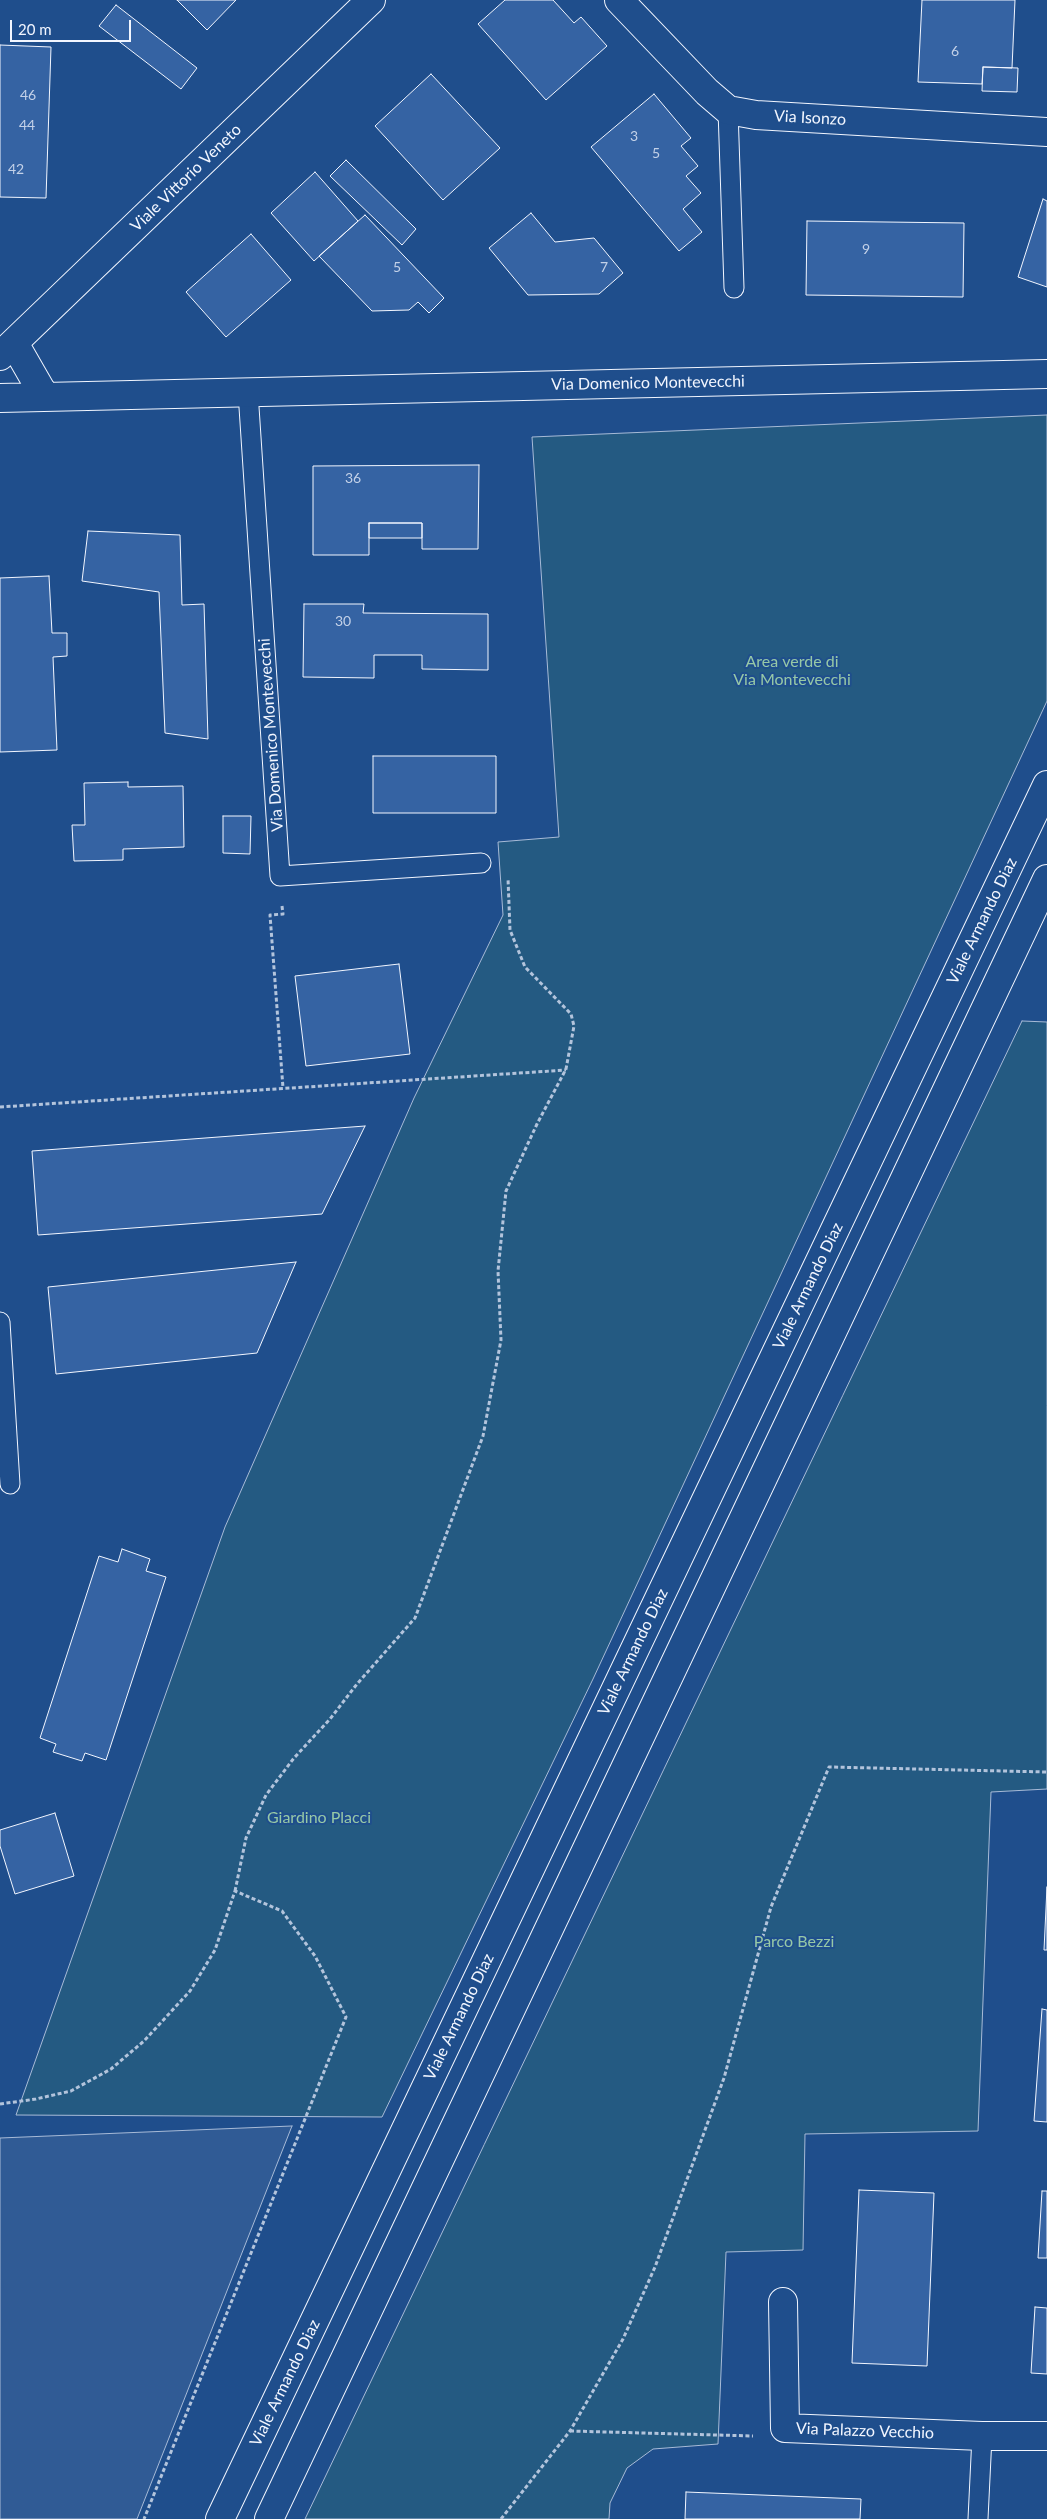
<!DOCTYPE html>
<style>
body{margin:0}
#map{position:relative;width:1047px;height:2519px;overflow:hidden;background:#1f4e8c;font-family:Lato,sans-serif}
canvas{display:block}
.scale{position:absolute;left:10px;top:20px;width:121px;height:22px;box-sizing:border-box;border:2px solid #f2f6ff;border-top:0;padding-left:6px;font-size:15px;line-height:18px;white-space:nowrap;color:#f2f6ff;-webkit-text-stroke:4px #1f4e8c;paint-order:stroke}
</style>
<div id="map">
<canvas width="1047" height="2519"></canvas>
<div class="scale">20 m</div>
</div>
<script>
const ctx = document.querySelector('canvas').getContext('2d');
ctx.lineJoin = 'round';
function fill(path, color) {
  ctx.fillStyle = color;
  ctx.fill(path, 'evenodd');
}
function toPath(rows) {
  const path = new Path2D();
  for (const r of rows) {
    path.moveTo(r[0], r[1]);
    for (let i = 2; i < r.length; i += 2) path.lineTo(r[i], r[i + 1]);
  }
  return path;
}
function stroke(path, color, width, dash) {
  ctx.strokeStyle = color;
  ctx.lineWidth = width;
  ctx.lineCap = dash ? 'butt' : 'round';
  ctx.setLineDash(dash || []);
  ctx.stroke(path);
}
function drawText(font, color, halo, rows, align = 'center') {
  ctx.font = font + ' Lato,sans-serif';
  ctx.lineWidth = 4;
  ctx.setLineDash([]);
  ctx.textBaseline = 'middle';
  ctx.strokeStyle = halo;
  ctx.fillStyle = color;
  for (const [text, x, y, turn = 0] of rows) {
    ctx.save();
    ctx.translate(x, y);
    ctx.rotate((+turn || 0) * Math.PI / 180);
    ctx.textAlign = isNaN(turn) ? turn : align;
    if (halo) ctx.strokeText(text, 0, 0);
    ctx.fillText(text, 0, 0);
    ctx.restore();
  }
}
const green = toPath([
 [1047,415,1047,701,593,1679,382,2117,16,2115,225,1527,414,1098,503,915,498,842,559,837,532,437,1047,415],
 [1022,1021,1047,1022,1047,1789,991,1792,978,2131,805,2134,803,2250,726,2252,718,2444,653,2449,627,2468,610,2503,609,2519,305,2519,1022,1021]
]);
const parking = toPath([
 [292,2126,137,2519,0,2519,0,2138,292,2126]
]);
const building = toPath([
 [177,0,236,0,207,30,177,0],
 [505,0,553,0,574,23,581,17,607,46,546,100,478,24,505,0],
 [922,0,1015,0,1012,68,983,67,982,84,918,82,922,0],
 [116,5,197,68,181,89,99,26,116,5],
 [0,45,51,47,46,198,0,197,0,45],
 [983,67,1018,68,1017,92,982,91,983,67],
 [431,74,500,148,443,200,375,126,431,74],
 [654,94,691,138,681,146,698,166,686,176,701,193,683,209,702,232,679,251,591,147,654,94],
 [346,160,416,229,402,245,330,176,346,160],
 [315,172,358,221,314,261,271,213,315,172],
 [1043,199,1047,201,1047,287,1018,277,1043,199],
 [531,213,555,242,594,238,623,273,599,294,528,295,489,248,531,213],
 [365,215,444,298,429,313,418,302,409,310,372,311,319,256,365,215],
 [807,221,964,223,963,297,806,295,807,221],
 [251,234,291,280,226,337,186,292,251,234],
 [479,465,478,549,422,549,422,523,369,523,369,555,313,555,313,466,479,465],
 [369,523,422,523,422,538,369,538,369,523],
 [88,531,180,535,182,605,204,604,208,739,165,733,159,592,82,581,88,531],
 [49,576,52,633,67,633,67,656,53,657,57,750,0,752,0,578,49,576],
 [304,604,364,604,363,613,488,614,488,670,422,669,422,655,374,655,374,678,303,677,304,604],
 [373,756,496,756,496,813,373,813,373,756],
 [128,782,128,787,183,786,184,847,123,849,123,860,74,861,72,825,85,825,84,783,128,782],
 [223,816,251,816,250,854,223,853,223,816],
 [399,964,410,1054,306,1066,295,976,399,964],
 [365,1126,322,1214,38,1235,32,1151,365,1126],
 [296,1262,257,1353,56,1374,48,1287,296,1262],
 [122,1549,150,1559,146,1571,166,1577,106,1760,85,1753,82,1761,53,1752,56,1744,40,1738,99,1556,118,1562,122,1549],
 [55,1813,74,1876,15,1894,0,1846,0,1830,55,1813],
 [1047,1887,1047,1950,1044,1950,1047,1887],
 [1042,2009,1047,2010,1047,2122,1034,2121,1042,2009],
 [859,2190,934,2193,927,2366,852,2363,859,2190],
 [1042,2191,1047,2191,1047,2258,1038,2258,1042,2191],
 [1035,2307,1047,2308,1047,2374,1031,2373,1035,2307],
 [686,2492,861,2499,860,2519,685,2519,686,2492]
]);
const path = toPath([
 [282,906,283,914,270,915,283,1088],
 [0,1107,566,1070],
 [235,1891,246,1838,266,1795,294,1758,330,1719,357,1684,415,1618,483,1436,501,1340,498,1271,506,1191,537,1124,566,1069,574,1026,571,1014,525,967,510,930,508,878],
 [0,2104,36,2099,71,2091,111,2069,144,2041,190,1991,215,1950,235,1891,282,1911,315,1956,346,2017,144,2519],
 [570,2431,753,2436],
 [501,2519,570,2431,623,2339,655,2267,724,2078,771,1907,829,1767,1047,1772]
]);
const service = toPath([
 [728,110,734,288],
 [248,392,280,876,481,863],
 [0,1322,10,1484],
 [978,2519,982,2436]
]);
const minor = toPath([
 [619,0,707,92,728,110,756,115,1047,132],
 [14,343,45,397],
 [0,356,371,0],
 [0,398,1047,374],
 [783,2302,785,2428,982,2436,1047,2436]
]);
const primary = toPath([
 [220,2519,1047,785],
 [269,2519,1047,879]
]);
const numberNames = [
 ["6",955,51],
 ["46",28,95],
 ["44",27,125],
 ["3",634,136],
 ["5",656,153],
 ["42",16,169],
 ["9",866,249],
 ["5",397,267],
 ["7",604,267],
 ["36",353,478],
 ["30",343,621]
];
const streetNames = [
 ["Via Isonzo",810,118,3],
 ["Viale Vittorio Veneto",186,178,-44],
 ["Via Domenico Montevecchi",648,383,-1],
 ["Via Domenico Montevecchi",271,735,-94],
 ["Viale Armando Diaz",982,921,-64],
 ["Viale Armando Diaz",808,1286,-64],
 ["Viale Armando Diaz",633,1652,-64],
 ["Viale Armando Diaz",459,2017,-64],
 ["Viale Armando Diaz",285,2383,-64],
 ["Via Palazzo Vecchio",865,2431,2]
];
const parkNames = [
 ["Area verde di",792,662],
 ["Via Montevecchi",792,680],
 ["Giardino Placci",319,1818],
 ["Parco Bezzi",794,1942]
];
fill(green, '#245a82');
stroke(green, '#a8bbd7', 1);
fill(parking, '#305b95');
stroke(parking, '#a8bbd7', 1);
fill(building, '#3563a3');
stroke(building, '#f2f6ff', 1);
stroke(service, '#f2f6ff', 21);
stroke(minor, '#f2f6ff', 30);
stroke(primary, '#f2f6ff', 30);
stroke(path, '#b3c4dc', 3, [4, 2.5]);
stroke(service, '#1f4e8c', 19);
stroke(minor, '#1f4e8c', 28);
stroke(primary, '#1f4e8c', 28);
drawText('14px', '#c3d1e8', null, numberNames);
drawText('16px', '#f2f6ff', '#1f4e8c', streetNames);
drawText('16px', '#97c8a6', '#1f4e8c', parkNames);
</script>
